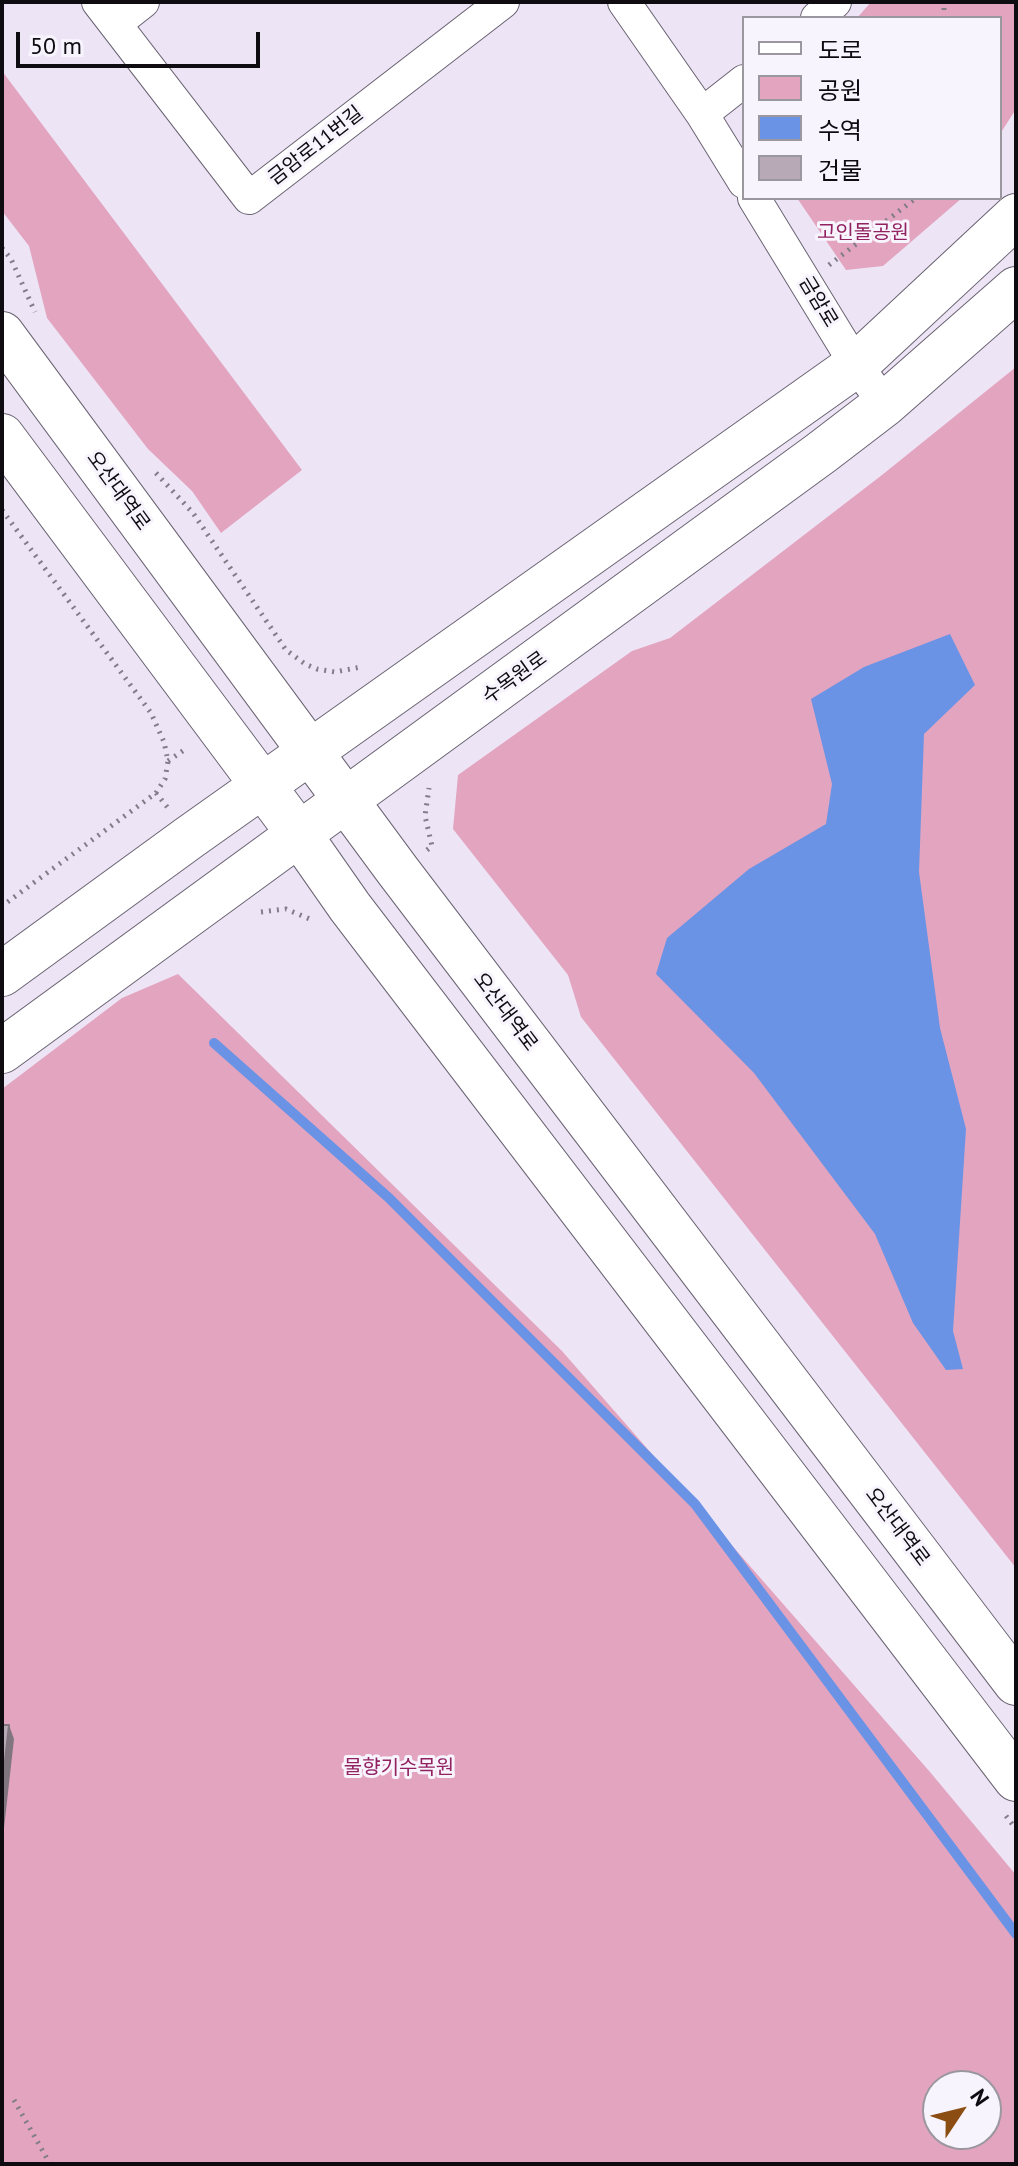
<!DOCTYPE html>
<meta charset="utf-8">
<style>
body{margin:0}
#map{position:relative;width:1018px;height:2166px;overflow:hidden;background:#ede5f6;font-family:"PT Sans","Noto Sans KR",sans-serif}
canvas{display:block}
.frame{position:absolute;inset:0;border:4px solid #0f0c11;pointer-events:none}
.legend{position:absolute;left:742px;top:16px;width:260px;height:184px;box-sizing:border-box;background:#f8f4fe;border:2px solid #9b979f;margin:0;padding:10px 14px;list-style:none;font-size:24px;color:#0f0c11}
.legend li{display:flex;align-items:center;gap:16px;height:40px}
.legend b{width:40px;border:2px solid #9b979f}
.north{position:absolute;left:922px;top:2070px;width:80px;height:80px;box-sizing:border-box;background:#f8f4fe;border:2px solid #9b979f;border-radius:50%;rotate:55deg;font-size:22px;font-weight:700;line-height:32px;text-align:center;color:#0f0c11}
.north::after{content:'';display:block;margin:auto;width:28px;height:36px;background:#8c4d12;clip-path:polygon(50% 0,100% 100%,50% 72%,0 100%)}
.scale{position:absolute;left:16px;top:32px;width:244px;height:36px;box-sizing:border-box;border:4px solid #0f0c11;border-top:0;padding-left:10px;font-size:24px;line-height:28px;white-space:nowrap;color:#0f0c11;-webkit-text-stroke:6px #f8f4fe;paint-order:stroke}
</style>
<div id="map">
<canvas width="1018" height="2166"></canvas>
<div class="frame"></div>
<ul class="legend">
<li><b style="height:10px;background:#fff"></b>도로</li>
<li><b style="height:22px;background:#e3a4c0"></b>공원</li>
<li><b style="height:22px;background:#6a93e5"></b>수역</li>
<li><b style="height:22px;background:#b8a9b6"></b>건물</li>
</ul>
<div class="north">N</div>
<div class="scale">50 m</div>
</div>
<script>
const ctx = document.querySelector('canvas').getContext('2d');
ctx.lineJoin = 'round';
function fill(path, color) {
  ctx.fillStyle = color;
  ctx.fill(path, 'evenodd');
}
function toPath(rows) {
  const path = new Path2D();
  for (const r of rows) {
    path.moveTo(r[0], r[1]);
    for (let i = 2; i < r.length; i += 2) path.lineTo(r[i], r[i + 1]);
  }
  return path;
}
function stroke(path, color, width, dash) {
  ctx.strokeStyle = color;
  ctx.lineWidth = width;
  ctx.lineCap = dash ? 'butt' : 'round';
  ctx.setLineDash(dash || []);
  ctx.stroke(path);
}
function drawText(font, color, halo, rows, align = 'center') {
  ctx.font = font + ' "PT Sans","Noto Sans KR",sans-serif';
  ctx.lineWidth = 6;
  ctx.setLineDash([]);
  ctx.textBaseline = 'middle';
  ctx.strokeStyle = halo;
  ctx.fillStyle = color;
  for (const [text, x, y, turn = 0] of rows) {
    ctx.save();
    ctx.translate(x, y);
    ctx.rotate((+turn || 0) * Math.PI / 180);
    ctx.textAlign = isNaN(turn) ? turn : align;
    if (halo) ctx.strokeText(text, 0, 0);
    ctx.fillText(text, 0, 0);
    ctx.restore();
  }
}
const green = toPath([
 [871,2,1016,2,1016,109,1000,134,1000,18,857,18],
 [2,71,302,470,221,533,192,491,148,449,47,318,29,246,2,211],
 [797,198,962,198,883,266,846,270],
 [1016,367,1016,1568,581,1017,568,975,453,829,458,775,632,651,670,638,882,475],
 [178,974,562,1351,930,1772,1016,1875,1016,2164,2,2164,2,1089,122,998],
 [938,2086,986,2086,986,2134,938,2134]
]);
const water = toPath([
 [950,634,975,685,924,734,919,872,940,1028,966,1129,953,1331,963,1369,946,1370,913,1323,875,1234,754,1073,656,974,667,938,749,869,826,824,832,784,811,699,864,667]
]);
const stream = toPath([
 [214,1043,389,1198,695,1504,1016,1934]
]);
const path = toPath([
 [944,18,944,2],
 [2,248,11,259,35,312],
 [829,265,916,198],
 [156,473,193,513,286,650,305,664,317,669,335,672,361,667],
 [2,510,151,713,164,742,168,761,165,779,156,793,2,906],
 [168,761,187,748],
 [156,793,168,808],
 [427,850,432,846,425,816,429,788],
 [261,912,286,909,312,920],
 [1006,1816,1016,1829],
 [14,2100,50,2164]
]);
const street = toPath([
 [98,2,249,198,503,2],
 [624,2,702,114,744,182],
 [817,18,835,2],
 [115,24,143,2],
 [702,114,744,81],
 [754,198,856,365,885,404]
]);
const secondary = toPath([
 [2,334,398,871,1016,1683],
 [2,436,299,834,350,907,1016,1779],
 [2,974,190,837,856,365,1016,216],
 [2,1051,821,453,885,404,1016,289]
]);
const shadedWall = toPath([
 [9,1725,14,1739,2,1846,2,1787]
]);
const building = toPath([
 [2,1725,9,1725,2,1787,2,1725]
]);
const streetNames = [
 ["금암로11번길",316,146,-38],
 ["금암로",818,302,59],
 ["오산대역로",118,491,54],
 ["수목원로",515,678,-36],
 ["오산대역로",505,1012,53],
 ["오산대역로",897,1527,53]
];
const parkNames = [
 ["고인돌공원",863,233],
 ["물향기수목원",399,1768]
];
fill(green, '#e3a4c0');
fill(water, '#6a93e5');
stroke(stream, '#6a93e5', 10);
stroke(street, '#6a6372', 34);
stroke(secondary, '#6a6372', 46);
stroke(path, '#837d89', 5, [2, 6]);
stroke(street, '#fff', 32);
stroke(secondary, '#fff', 44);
fill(shadedWall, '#81767f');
fill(building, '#b8a9b6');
stroke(building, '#81767f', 2);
drawText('20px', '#0f0c11', '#f8f4fe', streetNames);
drawText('20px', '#922160', '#f8f4fe', parkNames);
</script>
